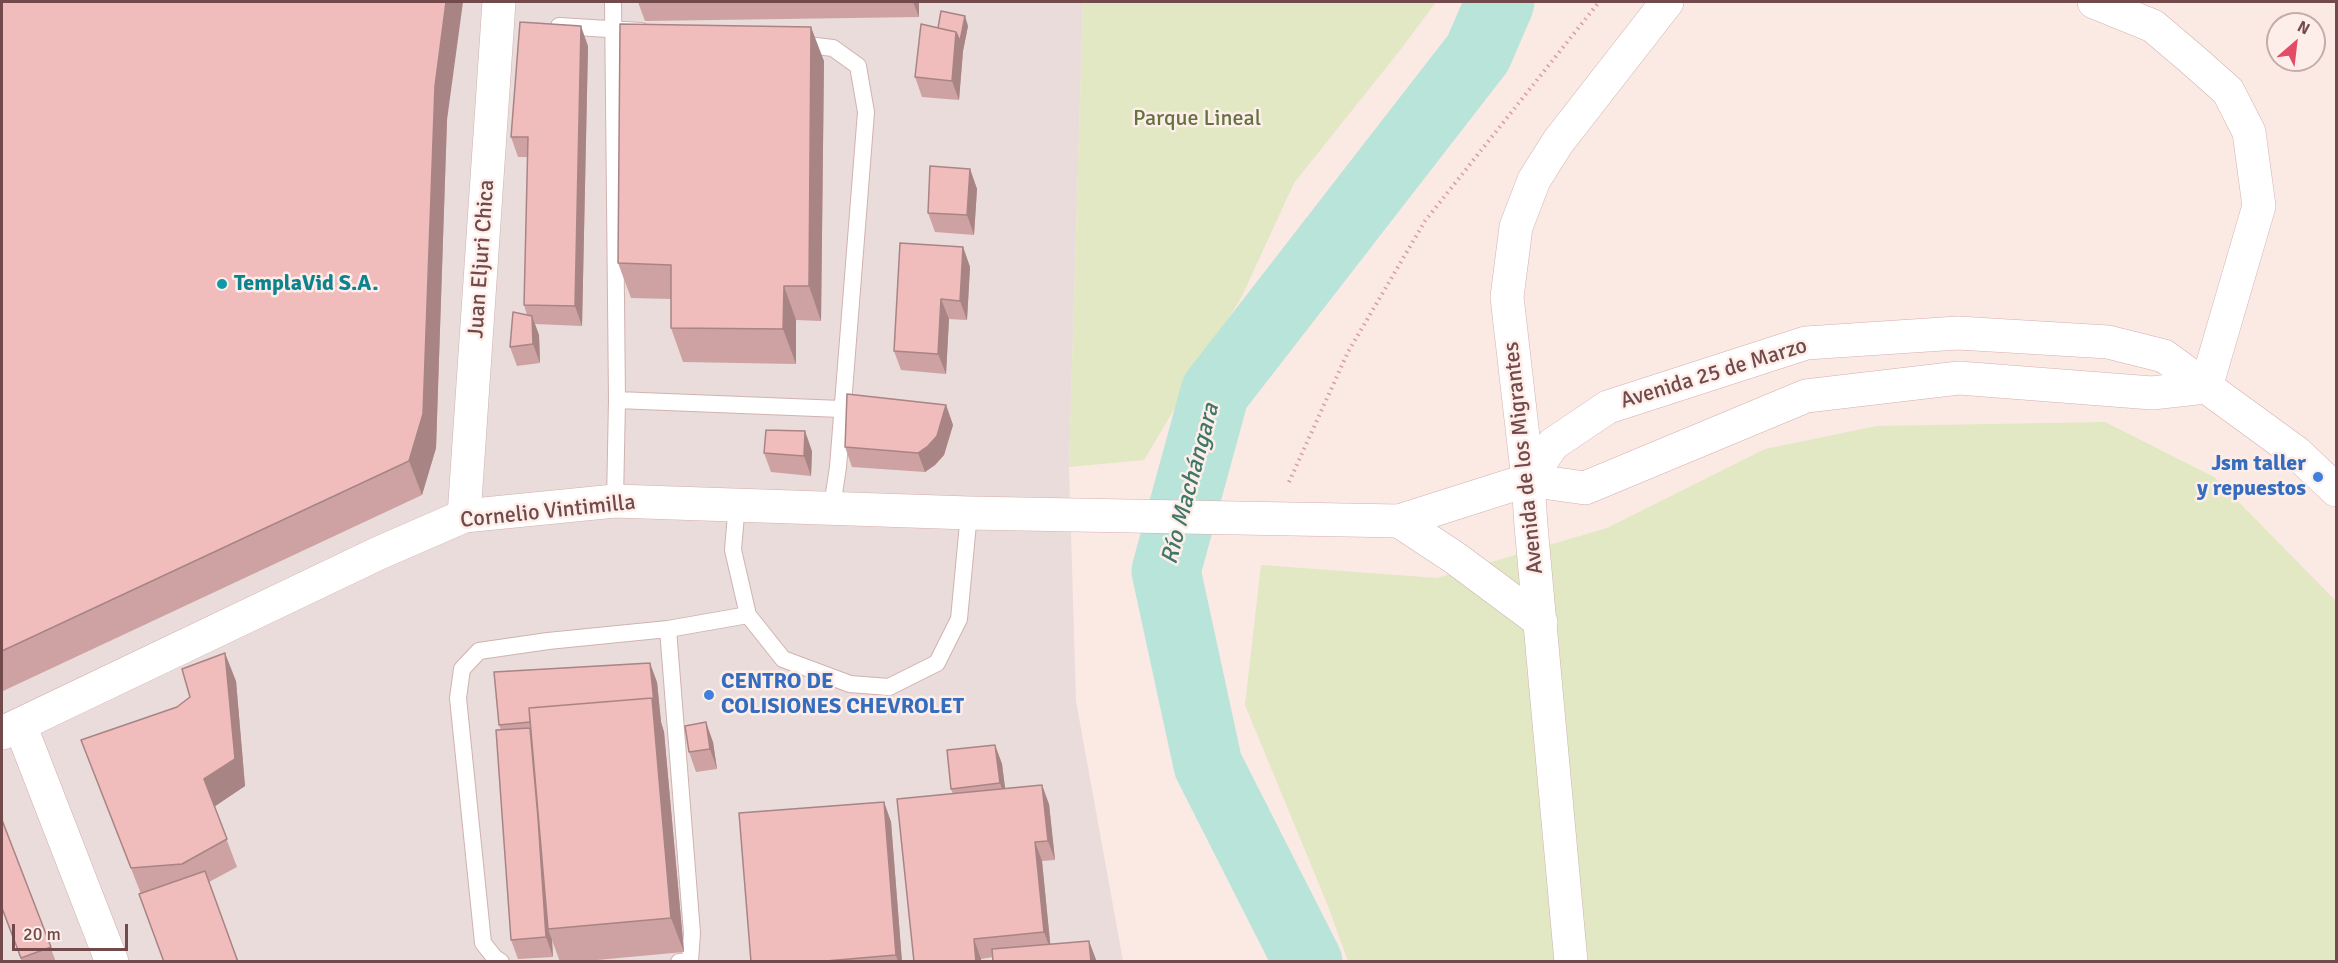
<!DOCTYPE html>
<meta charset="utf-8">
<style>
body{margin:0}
#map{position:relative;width:2338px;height:963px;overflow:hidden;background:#fbe9e4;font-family:Signika,sans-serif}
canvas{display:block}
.frame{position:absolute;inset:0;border:3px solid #734a4c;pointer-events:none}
.north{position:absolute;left:2266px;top:12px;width:60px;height:60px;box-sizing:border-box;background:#feeee9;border:2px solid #c6acaa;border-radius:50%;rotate:28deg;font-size:16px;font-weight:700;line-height:24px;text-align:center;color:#734a4c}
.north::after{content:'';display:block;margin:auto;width:21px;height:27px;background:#e24c67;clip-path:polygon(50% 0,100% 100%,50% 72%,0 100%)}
.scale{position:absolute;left:12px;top:924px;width:116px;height:27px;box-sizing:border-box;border:3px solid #734a4c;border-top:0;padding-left:8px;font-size:18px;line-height:21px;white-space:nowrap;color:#734a4c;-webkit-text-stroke:4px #feeee9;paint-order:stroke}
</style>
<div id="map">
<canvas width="2338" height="963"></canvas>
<div class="frame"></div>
<div class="north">N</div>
<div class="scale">20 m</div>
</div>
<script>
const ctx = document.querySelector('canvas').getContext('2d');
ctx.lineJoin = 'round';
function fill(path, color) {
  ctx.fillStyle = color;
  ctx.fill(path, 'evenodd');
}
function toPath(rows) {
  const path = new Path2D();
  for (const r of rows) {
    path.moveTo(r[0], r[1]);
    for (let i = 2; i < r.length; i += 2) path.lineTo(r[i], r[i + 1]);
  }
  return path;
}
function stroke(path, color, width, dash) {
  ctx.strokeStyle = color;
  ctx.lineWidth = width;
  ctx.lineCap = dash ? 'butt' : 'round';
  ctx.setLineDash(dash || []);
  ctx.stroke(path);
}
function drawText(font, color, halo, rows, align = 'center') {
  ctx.font = font + ' Signika,sans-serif';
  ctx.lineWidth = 5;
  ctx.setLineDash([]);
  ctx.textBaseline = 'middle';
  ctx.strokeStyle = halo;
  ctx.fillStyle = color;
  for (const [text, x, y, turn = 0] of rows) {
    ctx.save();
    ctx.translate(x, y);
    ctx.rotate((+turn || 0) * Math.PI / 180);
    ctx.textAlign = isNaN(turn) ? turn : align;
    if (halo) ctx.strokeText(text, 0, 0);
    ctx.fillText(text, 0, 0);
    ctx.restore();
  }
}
const industrial = toPath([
 [2,2,1083,2,1069,467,1076,701,1123,961,2,962]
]);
const green = toPath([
 [1083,2,1436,2,1401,49,1294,183,1242,296,1144,460,1069,467],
 [2105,422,2214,477,2336,601,2336,961,1348,961,1328,906,1245,705,1261,565,1437,578,1607,528,1765,449,1877,426]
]);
const river = toPath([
 [1308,962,1208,765,1166,571,1215,392,1478,53,1500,2]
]);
const path = toPath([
 [1289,482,1348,352,1425,221,1599,2]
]);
const lane = toPath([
 [613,2,617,400,615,501],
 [559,26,641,31],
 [798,44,833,48,858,66,866,112,838,467,832,507],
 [617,400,841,409],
 [737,503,733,550,748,615,783,659,850,684,889,687,937,663,959,619,969,513],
 [668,629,692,933,690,961,679,962],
 [501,962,495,958,483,943,458,698,462,669,479,651,548,641,668,629,748,615]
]);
const street = toPath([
 [2094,2,2153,26,2193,60,2228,91,2249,132,2259,206,2206,387],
 [464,516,499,2],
 [1399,521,1455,558,1541,622],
 [1571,962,1531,526,1528,480,1507,297,1516,227,1534,180,1558,142,1667,2]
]);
const secondary = toPath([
 [1528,480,1553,444,1608,407,1806,343,1958,333,2108,342,2164,356,2297,453,2336,490],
 [20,725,112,962],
 [2,733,379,553,464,516,615,501,969,513,1399,521,1528,480,1585,488,1806,396,1959,378,2152,393,2206,387]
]);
const wall = toPath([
 [2,2,447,120,436,448,422,495,3,691,2,688],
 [638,2,919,2,919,17,645,21],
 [968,26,963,51,959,100,922,97,915,77,938,28],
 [588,46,582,326,535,324,539,335,540,363,517,366,510,347,527,315,524,305,528,157,518,157,511,137],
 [824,61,821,321,796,320,796,364,683,362,671,328,671,299,631,298,618,263],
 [970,169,977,189,974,235,935,232,928,213],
 [963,247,970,267,967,320,949,319,946,374,901,370,894,351],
 [946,405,953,425,944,455,935,465,925,472,852,467,845,447],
 [812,451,811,476,771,472,764,453],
 [236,681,245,786,214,806,237,867,209,882,141,894,81,740,177,707],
 [657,682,661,722,664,732,684,952,575,962,560,962,552,940,553,957,518,959,511,940,501,730,499,725],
 [713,742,717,769,696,772,689,752],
 [995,745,1002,764,1005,788,1049,804,1055,860,1042,861,1050,944,993,957,981,959,981,962,914,962,953,794,951,789],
 [884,802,891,822,902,962,751,962],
 [2,820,56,962,22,962,2,910]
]);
const shadedWall = toPath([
 [446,2,463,2,447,120,436,448,422,495,409,461,435,86],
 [913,2,919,2,919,17],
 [965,16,968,26,963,51,959,100,952,81,956,32],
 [581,26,588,46,582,326,575,306],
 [811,27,824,61,821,321,809,286],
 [970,169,977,189,974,235,967,215],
 [963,247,970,267,967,320,960,301],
 [784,286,796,320,796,364,783,329],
 [941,299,949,319,946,374,938,354],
 [532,316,539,335,540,363,533,344],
 [946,405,953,425,944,455,935,465,925,472,918,453],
 [805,431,812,451,811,476,804,456],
 [225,653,236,681,245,786,214,807,204,779],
 [650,663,657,682,661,722,664,732,684,952,671,918,652,698],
 [706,722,713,742,717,769,710,749],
 [532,728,548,929,552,940,553,957,546,937],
 [995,745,1002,764,1007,803,1000,783],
 [1042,785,1049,804,1055,860,1048,841],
 [884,802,891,822,902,962,898,962,896,955],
 [1035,842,1042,861,1051,951,1044,932],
 [974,939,981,959,981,962,976,962],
 [1089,941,1097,962,1091,962]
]);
const building = toPath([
 [2,2,446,2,435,86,423,414,409,461,2,651,2,2],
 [941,11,965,16,960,41,956,32,938,28,941,11],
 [520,22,581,26,575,306,524,305,528,137,511,137,520,22],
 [620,24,811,27,809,286,784,286,783,329,671,328,671,265,618,263,620,24],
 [921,24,956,32,952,81,915,77,921,24],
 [930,166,970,169,967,215,928,213,930,166],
 [900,243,963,247,960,301,941,299,938,354,894,351,900,243],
 [513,312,532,316,533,344,510,347,513,312],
 [847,394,946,405,937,436,928,446,918,453,845,447,847,394],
 [766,430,805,431,804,456,764,453,766,430],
 [225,653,235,759,204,779,227,839,182,864,131,868,81,740,177,707,190,697,182,669,225,653],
 [650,663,654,703,652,698,529,708,530,722,499,725,494,672,650,663],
 [652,698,671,918,548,929,529,708,652,698],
 [706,722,710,749,689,752,685,726,706,722],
 [530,728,538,818,546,937,511,940,496,730,530,728],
 [995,745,1000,783,951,789,947,750,995,745],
 [1042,785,1048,841,1035,842,1044,932,974,939,976,962,914,962,897,799,1042,785],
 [884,802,896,955,814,962,751,962,739,813,884,802],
 [2,820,51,947,21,958,2,908,2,820],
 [205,871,238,962,164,962,139,894,205,871],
 [1089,941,1091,962,993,962,992,949,1089,941]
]);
const markers = [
 [222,284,6,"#0f9aa8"],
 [2318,477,6,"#3f7fe0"],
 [709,695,6,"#3f7fe0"]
];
const parkNames = [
 ["Parque Lineal",1197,119]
];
const streetNames = [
 ["Juan Eljuri Chica",482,259,-86],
 ["Avenida 25 de Marzo",1714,374,-17],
 ["Avenida de los Migrantes",1524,458,-96],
 ["Cornelio Vintimilla",548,512,-6]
];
const cultureNames = [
 ["TemplaVid S.A.",234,284]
];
const shopNames = [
 ["Jsm taller",2306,464],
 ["y repuestos",2306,489],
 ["CENTRO DE",721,682,"left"],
 ["COLISIONES CHEVROLET",721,707,"left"]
];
const waterNames = [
 ["Río Machángara",1191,484,-75]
];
fill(industrial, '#e9dcdb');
fill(green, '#e1e8c3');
stroke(river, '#b9e4d9', 69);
stroke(lane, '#d1b2b0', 18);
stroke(street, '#d1b2b0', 34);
stroke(secondary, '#d4afad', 34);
stroke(path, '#d59fa0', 4, [1.5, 4.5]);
stroke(lane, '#fff', 16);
stroke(street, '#fff', 33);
stroke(secondary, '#fff', 33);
fill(wall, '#cea2a2');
fill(shadedWall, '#a88484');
fill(building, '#f0bcbc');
stroke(building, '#a88484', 1.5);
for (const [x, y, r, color] of markers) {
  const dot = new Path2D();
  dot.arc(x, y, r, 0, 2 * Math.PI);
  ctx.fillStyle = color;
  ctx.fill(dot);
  stroke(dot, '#feeee9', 2);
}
drawText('22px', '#637340', '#feeee9', parkNames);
drawText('22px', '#734a4c', '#feeee9', streetNames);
drawText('bold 22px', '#0d838f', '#feeee9', cultureNames, 'left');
drawText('bold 22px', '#366cbe', '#feeee9', shopNames, 'right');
drawText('italic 24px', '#3f786a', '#feeee9', waterNames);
</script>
